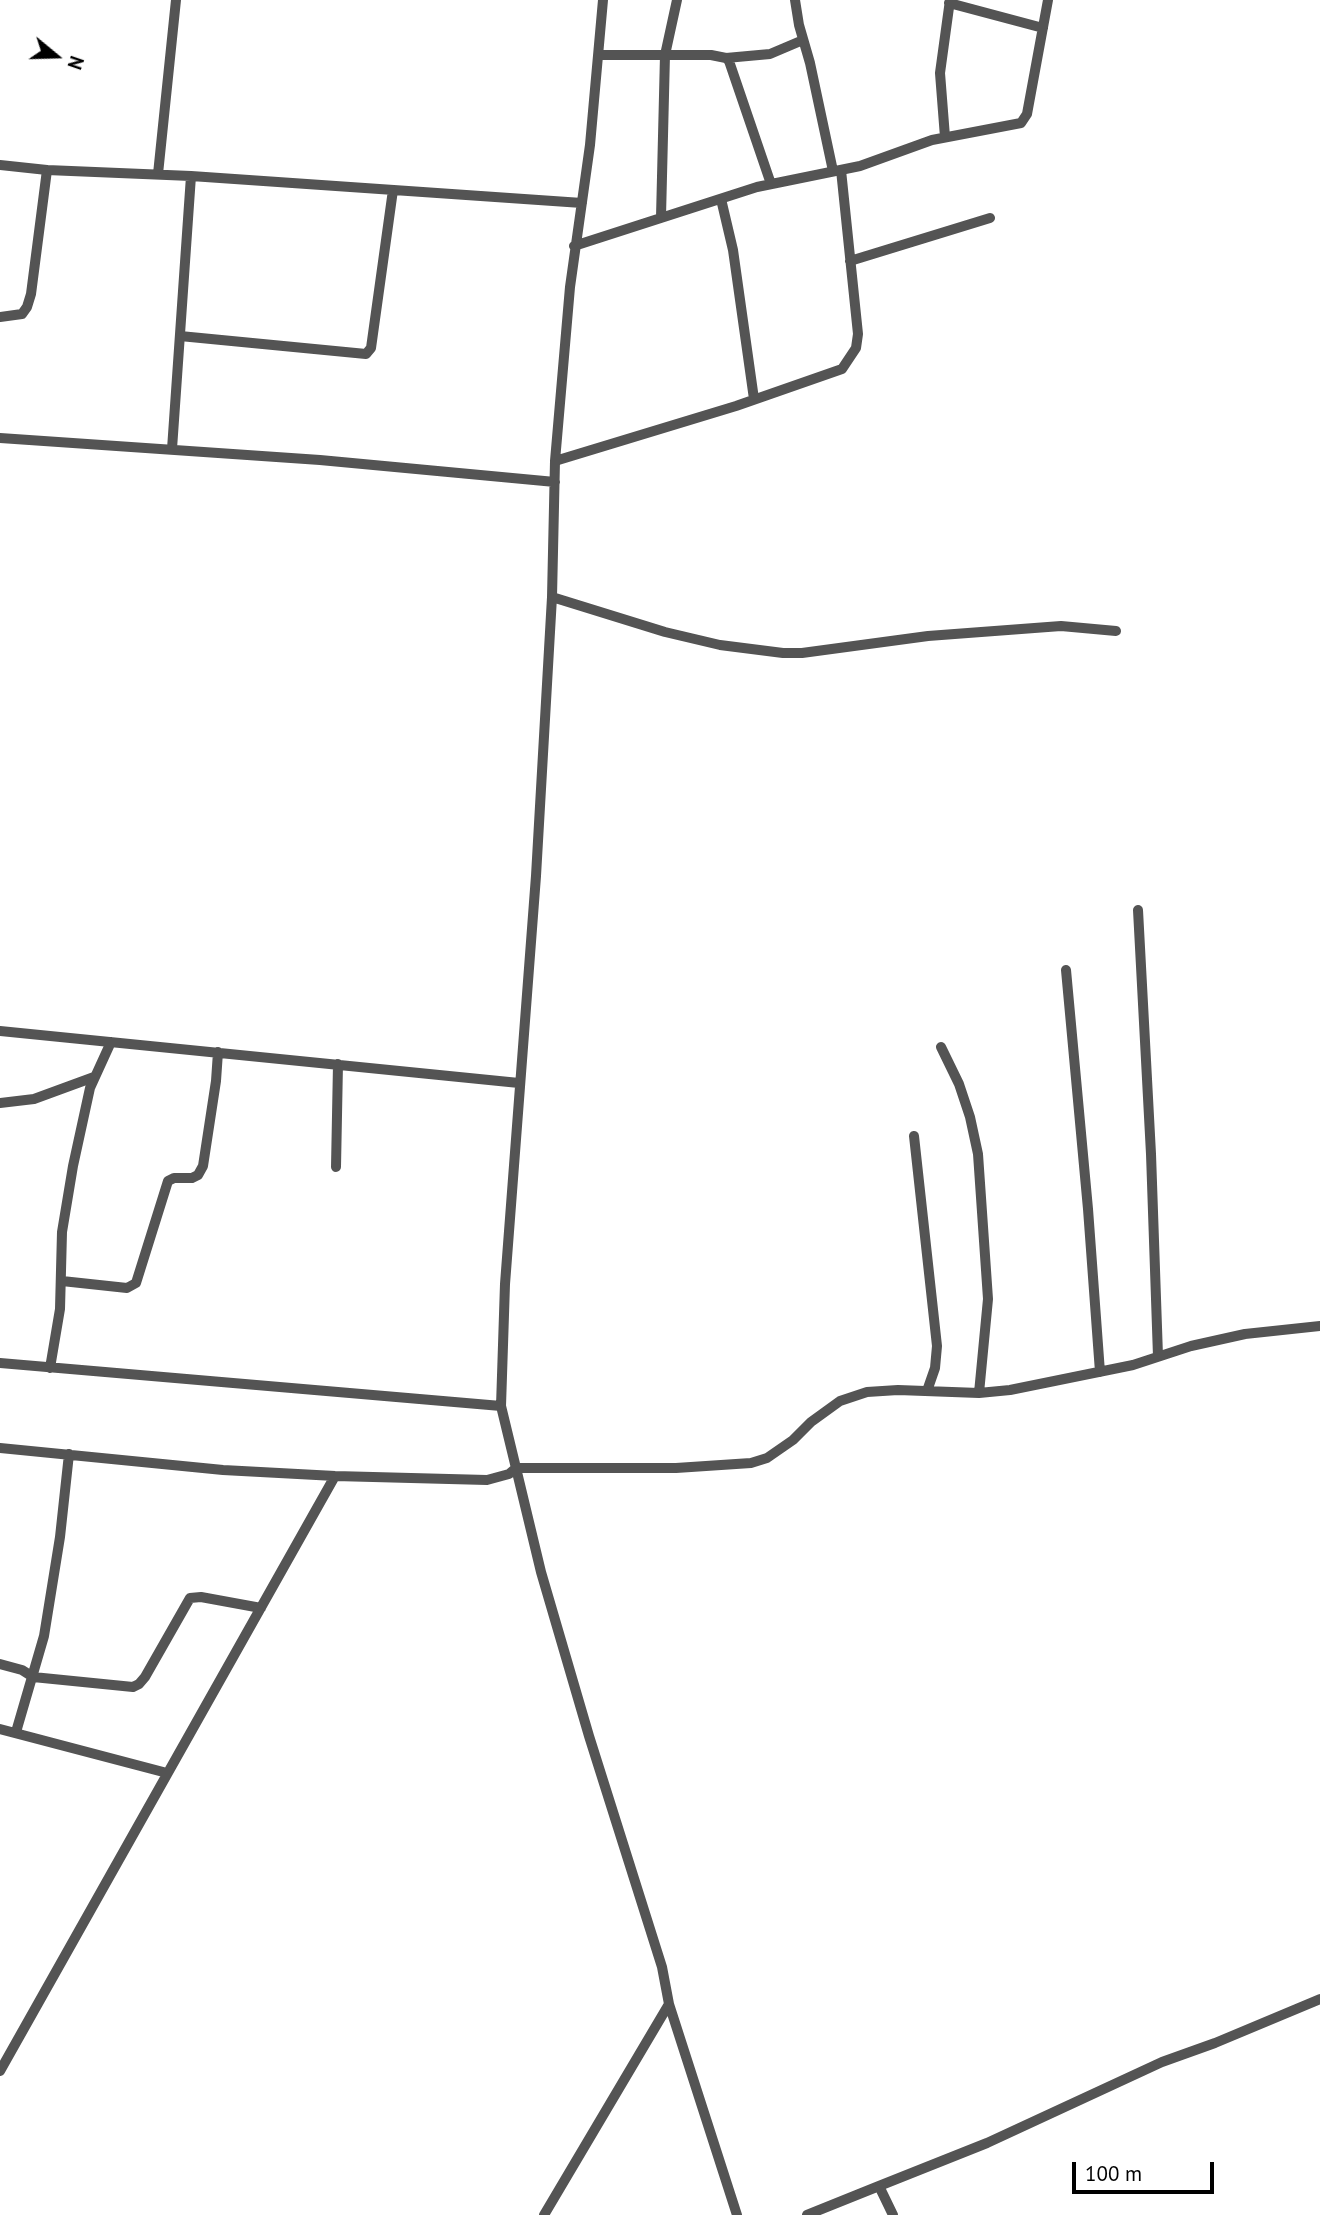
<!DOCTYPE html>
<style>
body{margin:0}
#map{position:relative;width:1320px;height:2215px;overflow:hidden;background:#fff;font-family:"PT Sans",sans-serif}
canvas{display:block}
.north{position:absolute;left:21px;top:21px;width:70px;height:70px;-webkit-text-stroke:5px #fff;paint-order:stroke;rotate:109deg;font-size:19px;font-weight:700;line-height:28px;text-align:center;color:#000}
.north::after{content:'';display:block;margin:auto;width:24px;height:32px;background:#000;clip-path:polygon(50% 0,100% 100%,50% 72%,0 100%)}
.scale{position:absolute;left:1072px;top:2162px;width:142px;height:32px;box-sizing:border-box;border:4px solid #000;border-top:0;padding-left:9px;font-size:21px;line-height:24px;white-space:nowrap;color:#000;-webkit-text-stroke:5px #fff;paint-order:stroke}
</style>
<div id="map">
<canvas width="1320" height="2215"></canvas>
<div class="north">N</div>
<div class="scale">100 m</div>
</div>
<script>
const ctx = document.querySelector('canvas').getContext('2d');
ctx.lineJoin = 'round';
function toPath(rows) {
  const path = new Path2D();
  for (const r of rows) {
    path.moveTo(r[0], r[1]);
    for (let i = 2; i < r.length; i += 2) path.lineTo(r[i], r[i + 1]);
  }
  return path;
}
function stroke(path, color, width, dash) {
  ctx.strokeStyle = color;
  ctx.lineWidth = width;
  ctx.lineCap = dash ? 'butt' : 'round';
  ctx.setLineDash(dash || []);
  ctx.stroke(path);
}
const minor = toPath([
 [795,0,799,25,810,63,833,171],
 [949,3,1043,28],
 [599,55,711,55,726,58,729,61,771,184],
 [726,58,770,54,803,40],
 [945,137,940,73,950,0],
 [0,165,47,170,191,176,582,203],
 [158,174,176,0],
 [721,199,733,250,754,399],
 [661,217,665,55,677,0],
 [574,246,757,187,860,166,932,140,1021,123,1027,114,1048,0],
 [850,261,990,218],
 [0,317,22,314,27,307,31,294,47,170],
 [180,336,366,354,371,348,393,190],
 [0,438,320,460,555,482],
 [172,449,191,176],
 [555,461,736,406,842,369,856,348,858,334,841,170],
 [552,597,665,632,720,645,783,653,802,653,928,636,1061,626,1116,631],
 [1138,910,1151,1154,1158,1356],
 [1066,970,1088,1209,1100,1372],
 [0,1031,519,1083],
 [941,1047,959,1084,970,1117,978,1154,988,1299,979,1393],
 [0,1103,34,1099,94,1077],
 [914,1136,937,1346,935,1368,927,1391],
 [336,1167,338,1064],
 [62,1281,127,1288,136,1283,168,1181,174,1178,192,1178,198,1175,203,1166,216,1081,218,1052],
 [0,1363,501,1406,516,1468,676,1468,751,1463,767,1458,793,1440,811,1422,840,1401,867,1392,898,1390,979,1393,1010,1390,1133,1365,1191,1346,1245,1334,1320,1326],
 [50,1368,60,1309,62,1232,73,1166,90,1088,111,1042],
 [501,1406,505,1284,536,876,552,597,555,461,570,287,590,145,603,0],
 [0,1448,223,1470,335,1476,487,1480,509,1474,516,1468,541,1572,589,1736,662,1967,669,2004,737,2215],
 [0,1664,22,1670,33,1677,133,1687,139,1684,145,1677,190,1598,201,1597,261,1608],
 [0,1729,167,1773],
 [16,1732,44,1636,60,1537,69,1454],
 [0,2071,335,1476],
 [879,2186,987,2143,1162,2062,1215,2043,1320,1999],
 [544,2215,669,2004],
 [807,2215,879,2186,893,2215]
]);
stroke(minor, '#545454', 10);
</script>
